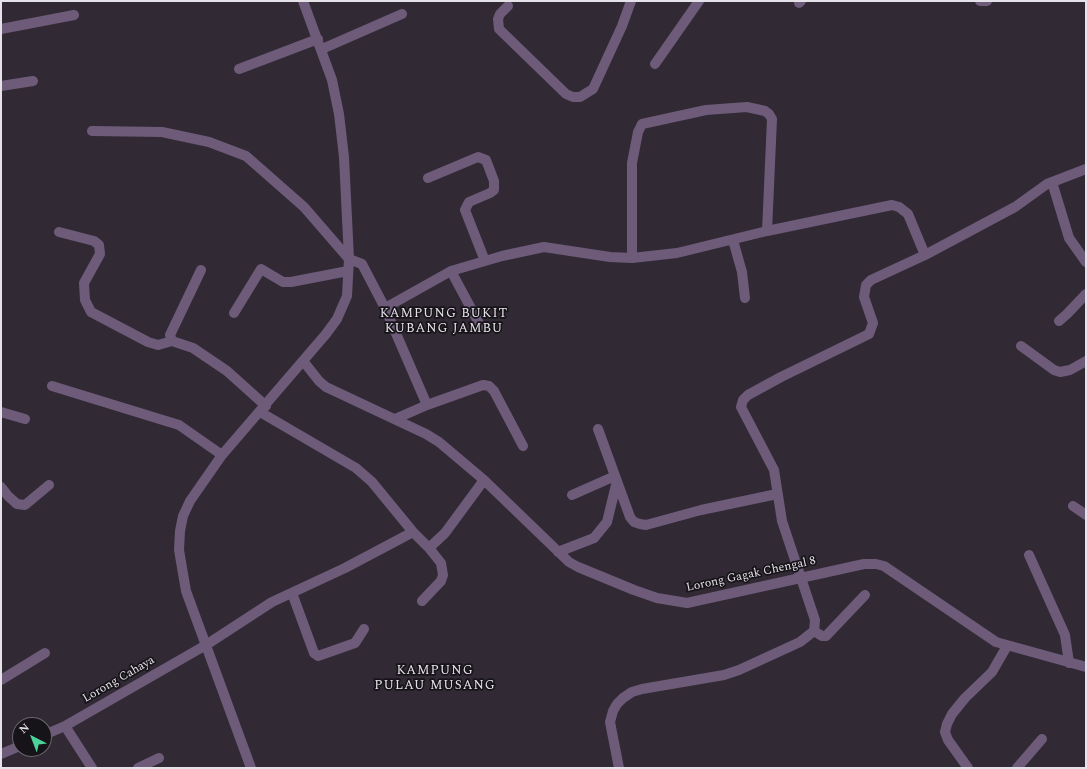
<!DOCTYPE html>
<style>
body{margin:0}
#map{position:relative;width:1087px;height:769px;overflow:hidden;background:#312a35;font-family:Spectral,serif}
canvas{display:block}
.frame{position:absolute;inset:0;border:2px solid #e6e2e9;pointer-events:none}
.north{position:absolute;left:12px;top:717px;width:40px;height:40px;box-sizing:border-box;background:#171419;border:1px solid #6a666c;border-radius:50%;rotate:318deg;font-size:11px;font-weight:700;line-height:16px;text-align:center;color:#e6e2e9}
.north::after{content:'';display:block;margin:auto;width:14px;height:18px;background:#4cd39b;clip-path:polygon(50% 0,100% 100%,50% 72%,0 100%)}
</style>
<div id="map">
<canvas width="1087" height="769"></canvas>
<div class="frame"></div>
<div class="north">N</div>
</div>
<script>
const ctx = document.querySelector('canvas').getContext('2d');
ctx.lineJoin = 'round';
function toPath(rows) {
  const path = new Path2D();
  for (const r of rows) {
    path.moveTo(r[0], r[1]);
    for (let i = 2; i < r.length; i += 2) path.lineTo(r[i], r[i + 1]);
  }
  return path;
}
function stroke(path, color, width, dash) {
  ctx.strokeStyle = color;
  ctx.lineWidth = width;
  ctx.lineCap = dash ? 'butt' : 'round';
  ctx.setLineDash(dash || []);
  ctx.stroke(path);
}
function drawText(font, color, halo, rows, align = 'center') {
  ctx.font = font + ' Spectral,serif';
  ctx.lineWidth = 3.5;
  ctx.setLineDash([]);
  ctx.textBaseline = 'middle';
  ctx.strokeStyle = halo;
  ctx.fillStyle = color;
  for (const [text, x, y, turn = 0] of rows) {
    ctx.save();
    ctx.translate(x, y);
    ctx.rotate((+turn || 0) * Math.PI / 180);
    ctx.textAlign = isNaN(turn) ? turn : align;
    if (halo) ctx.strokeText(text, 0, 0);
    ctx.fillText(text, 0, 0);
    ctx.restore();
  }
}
const minor = toPath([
 [980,1,987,1],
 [799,3,801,1],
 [508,6,500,14,498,19,499,29,566,94,573,97,580,97,593,89,622,26,631,1],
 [1,29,74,15],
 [322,49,402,14],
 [655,64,699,1],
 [239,69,318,39],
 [1,86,33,81],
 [92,131,162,132,209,142,246,156,304,207,349,259,362,264,385,308,427,405],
 [428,178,478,157,486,160,494,181,494,190,490,193,469,202,465,210,485,261],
 [1052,182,1069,238,1086,262],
 [59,232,94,241,99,245,100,254,84,283,85,300,91,312,148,342,158,345,172,341],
 [733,240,742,272,745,298],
 [632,258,632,163,638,132,642,124,706,110,747,107,765,111,769,114,772,119,767,231],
 [201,270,170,335,172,341,193,348,227,371,266,406],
 [451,271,481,327],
 [385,308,451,271,502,256,544,247,610,257,632,258,677,253,767,231,892,205,899,207,908,214,925,255,1015,207,1047,184,1086,169],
 [234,313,261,269,283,282,291,282,348,271],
 [1059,321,1067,314,1086,294],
 [1021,346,1054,370,1060,372,1070,370,1086,361],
 [304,362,319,381,326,387,426,434,439,442,484,480,569,562,578,567,634,590,657,598,687,603,864,564,876,564,884,566,996,642,1086,667],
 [52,386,179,425,222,455],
 [1,412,25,419],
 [260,412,356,468,372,482,413,532,429,548,445,533,484,480],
 [395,419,427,405,483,385,489,386,494,391,523,446],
 [598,429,630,517,634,522,640,524,646,525,701,510,777,494],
 [1,487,8,496,17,504,25,505,49,485],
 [572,495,615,476],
 [1073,506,1086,515],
 [558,552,594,538,607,522,617,481],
 [1029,555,1065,635,1069,663],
 [292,593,314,653,318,656,355,643,364,629],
 [422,601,441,581,443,575,441,563,429,548],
 [814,631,822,636,826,636,865,595],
 [1,680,45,653],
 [65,726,92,768],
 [44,735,65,726,206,645,272,602,345,568,413,532],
 [1,754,20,746],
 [138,768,159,758],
 [251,768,186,591,179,550,180,531,183,516,190,501,222,455,326,334,337,319,347,296,349,259,344,157,339,114,332,80,303,1],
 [619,768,610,722,613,711,617,704,623,698,632,692,642,689,724,675,739,670,800,642,814,631,815,620,782,521,774,470,741,407,743,400,748,395,781,377,869,334,873,323,864,297,866,285,871,280,925,255],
 [968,768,948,740,945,732,947,724,952,714,965,698,992,672,1007,646],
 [1017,768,1042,739]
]);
const streetNames = [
 ["Lorong Gagak Chengal 8",751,575,-12],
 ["Lorong Cahaya",119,680,-30]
];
const neighbourhoodNames = [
 ["KAMPUNG BUKIT",444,314],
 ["KUBANG JAMBU",444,329],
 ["KAMPUNG",435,671],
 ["PULAU MUSANG",435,686]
];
stroke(minor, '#6e5b7a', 10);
drawText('12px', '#e6e2e9', '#171419', streetNames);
ctx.letterSpacing = '1px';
drawText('13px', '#e6e2e9', '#171419', neighbourhoodNames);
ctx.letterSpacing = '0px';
</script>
